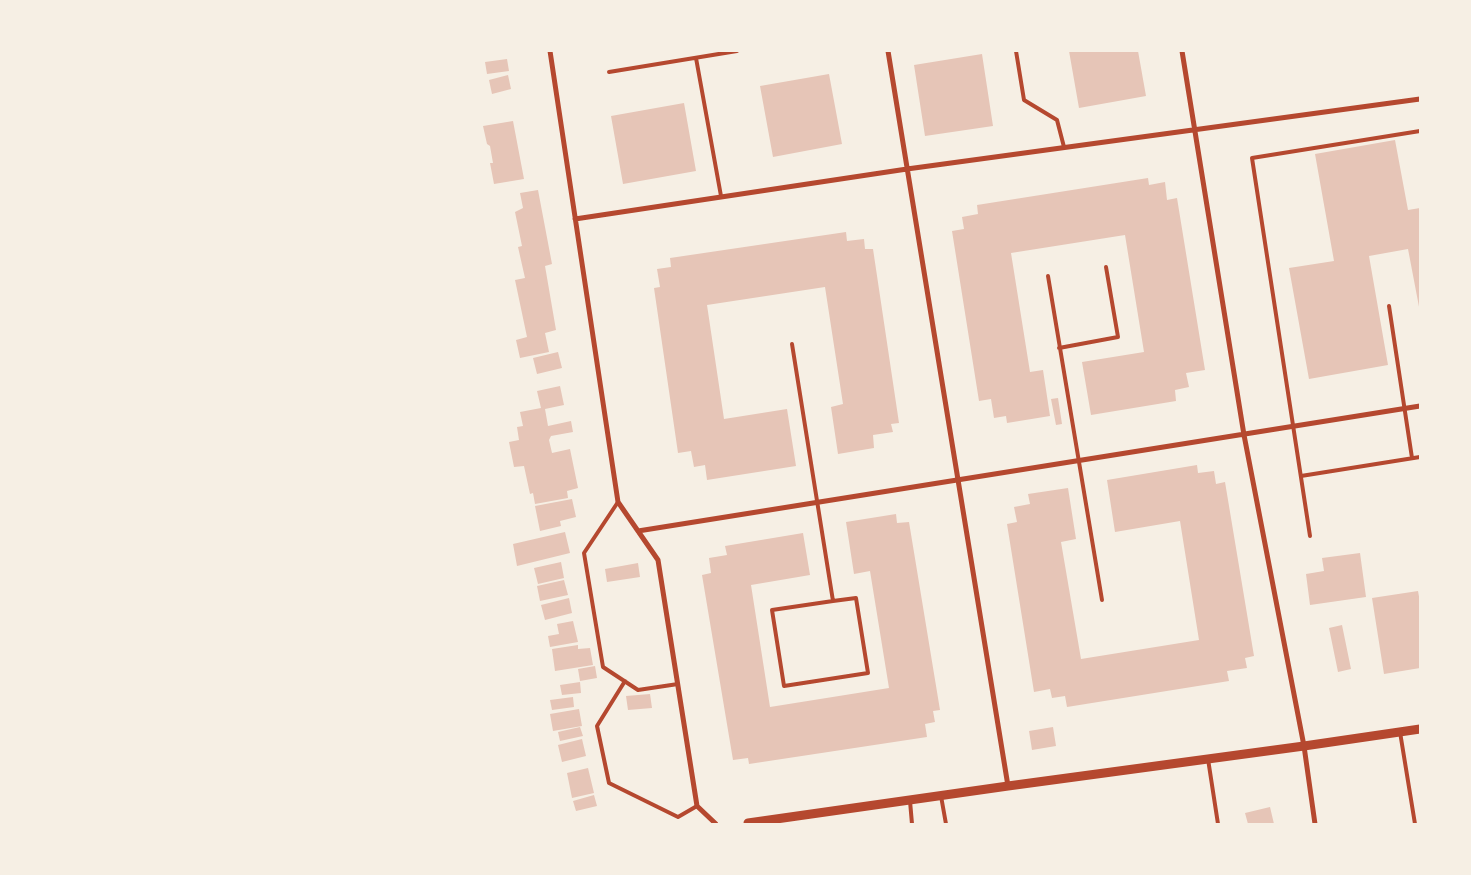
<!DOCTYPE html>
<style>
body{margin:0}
#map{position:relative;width:1471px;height:875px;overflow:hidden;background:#f6efe4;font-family:Rubik,sans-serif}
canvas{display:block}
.frame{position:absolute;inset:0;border:52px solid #f6efe4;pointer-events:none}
</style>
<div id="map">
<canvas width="1471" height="875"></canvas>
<div class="frame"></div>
</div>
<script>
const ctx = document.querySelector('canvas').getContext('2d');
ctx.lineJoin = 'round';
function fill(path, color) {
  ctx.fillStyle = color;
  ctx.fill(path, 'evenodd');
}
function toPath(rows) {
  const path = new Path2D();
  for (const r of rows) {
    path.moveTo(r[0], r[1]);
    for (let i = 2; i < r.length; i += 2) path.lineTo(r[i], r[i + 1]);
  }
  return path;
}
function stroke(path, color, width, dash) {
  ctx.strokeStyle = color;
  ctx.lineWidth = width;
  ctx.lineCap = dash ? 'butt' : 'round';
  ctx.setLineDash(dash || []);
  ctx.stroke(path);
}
const building = toPath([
 [1069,51,1138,51,1146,96,1079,108],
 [982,54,993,126,925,136,914,65],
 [507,59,509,71,487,74,485,62],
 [829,74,842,144,773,157,760,86],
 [508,75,511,89,492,94,489,80],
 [684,103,696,171,623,184,611,116],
 [513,121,524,179,494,184,490,163,493,163,490,146,487,144,483,126],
 [1395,140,1408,210,1420,208,1420,312,1408,249,1369,256,1388,365,1309,379,1289,268,1334,261,1315,154],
 [1148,178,1149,185,1165,182,1167,200,1177,198,1205,370,1186,373,1189,387,1175,390,1176,401,1091,415,1082,362,1144,352,1125,235,1011,253,1030,372,1043,370,1050,416,1007,423,1006,416,994,418,991,399,979,401,952,231,964,229,962,217,978,214,977,205],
 [538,190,552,264,545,266,556,330,545,333,549,352,520,358,516,340,527,337,515,280,525,278,518,247,522,246,515,212,523,208,520,193],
 [846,232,847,241,864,239,865,249,873,249,899,423,891,424,893,432,873,435,874,448,838,454,831,407,843,404,825,287,707,305,724,419,787,409,796,466,707,480,705,465,694,467,691,451,678,453,654,288,660,287,657,269,671,267,670,258],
 [558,352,562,368,537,374,533,358],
 [560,386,564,405,545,409,548,426,571,421,573,432,551,436,549,440,552,453,570,449,578,488,567,491,568,498,535,504,533,493,530,494,524,466,514,467,509,442,519,440,517,427,523,426,520,412,541,408,537,391],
 [1058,398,1062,424,1056,425,1051,399],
 [1197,465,1198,473,1214,471,1216,484,1225,482,1254,656,1245,658,1247,668,1227,671,1229,681,1067,707,1065,696,1052,698,1050,689,1034,692,1007,524,1017,522,1014,507,1030,504,1028,494,1068,488,1076,539,1061,542,1081,659,1199,640,1180,521,1115,532,1107,480],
 [572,499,576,517,560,521,561,526,540,531,535,506],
 [896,514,897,523,909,522,940,710,933,711,935,722,925,724,927,737,749,764,748,758,733,760,702,575,711,573,709,558,727,555,725,546,803,533,810,575,751,585,770,707,889,688,870,571,854,574,846,522],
 [565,532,570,553,517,566,513,544],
 [1360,553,1366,597,1310,605,1306,574,1324,571,1322,558],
 [561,562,564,578,538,584,534,568],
 [638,563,640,577,607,582,605,569],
 [564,580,568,595,540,601,537,586],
 [1418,591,1420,602,1420,668,1384,674,1372,598],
 [569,598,572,613,545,620,541,605],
 [573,621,578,642,550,647,548,636,559,634,557,624],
 [1342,625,1351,669,1338,672,1329,628],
 [578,645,578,649,590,648,593,665,555,671,552,649],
 [595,666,597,678,580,681,578,669],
 [580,682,581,693,562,695,560,685],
 [650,694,652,708,628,710,626,696],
 [573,697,574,707,552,710,550,700],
 [579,709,582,726,553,731,550,714],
 [580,727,583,736,560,741,558,732],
 [1053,727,1056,746,1032,750,1029,731],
 [582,739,586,756,562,762,558,745],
 [588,768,594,793,572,798,567,773],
 [594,795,597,806,576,811,573,801],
 [1270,807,1274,824,1248,824,1245,813]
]);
const service = toPath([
 [1016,51,1024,100,1057,120,1064,147],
 [696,58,721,196],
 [609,72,737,51],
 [1048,276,1102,600],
 [1389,306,1412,458],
 [792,344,833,601,856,598,868,673,784,686,772,610,833,601],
 [1059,348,1118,337,1106,267],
 [1301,476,1420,457],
 [618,502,584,553,603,667,638,690,678,684],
 [1310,536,1252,158,1420,131],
 [625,681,597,726,609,783,678,817,697,806],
 [1400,732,1415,824],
 [1208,759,1218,824],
 [941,796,946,824],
 [910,801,912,824]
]);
const minor = toPath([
 [550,51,618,502,658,560,697,806,716,824],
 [888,51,1008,786],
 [1182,51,1244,435,1304,746,1315,824],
 [575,219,907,169,1420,99],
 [638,531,1420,406]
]);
const tertiary = toPath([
 [748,823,1008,786,1304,746,1420,729]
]);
fill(building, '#e6c5b7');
stroke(service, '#b5482f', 4);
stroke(minor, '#b5482f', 5);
stroke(tertiary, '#b5482f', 9);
</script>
